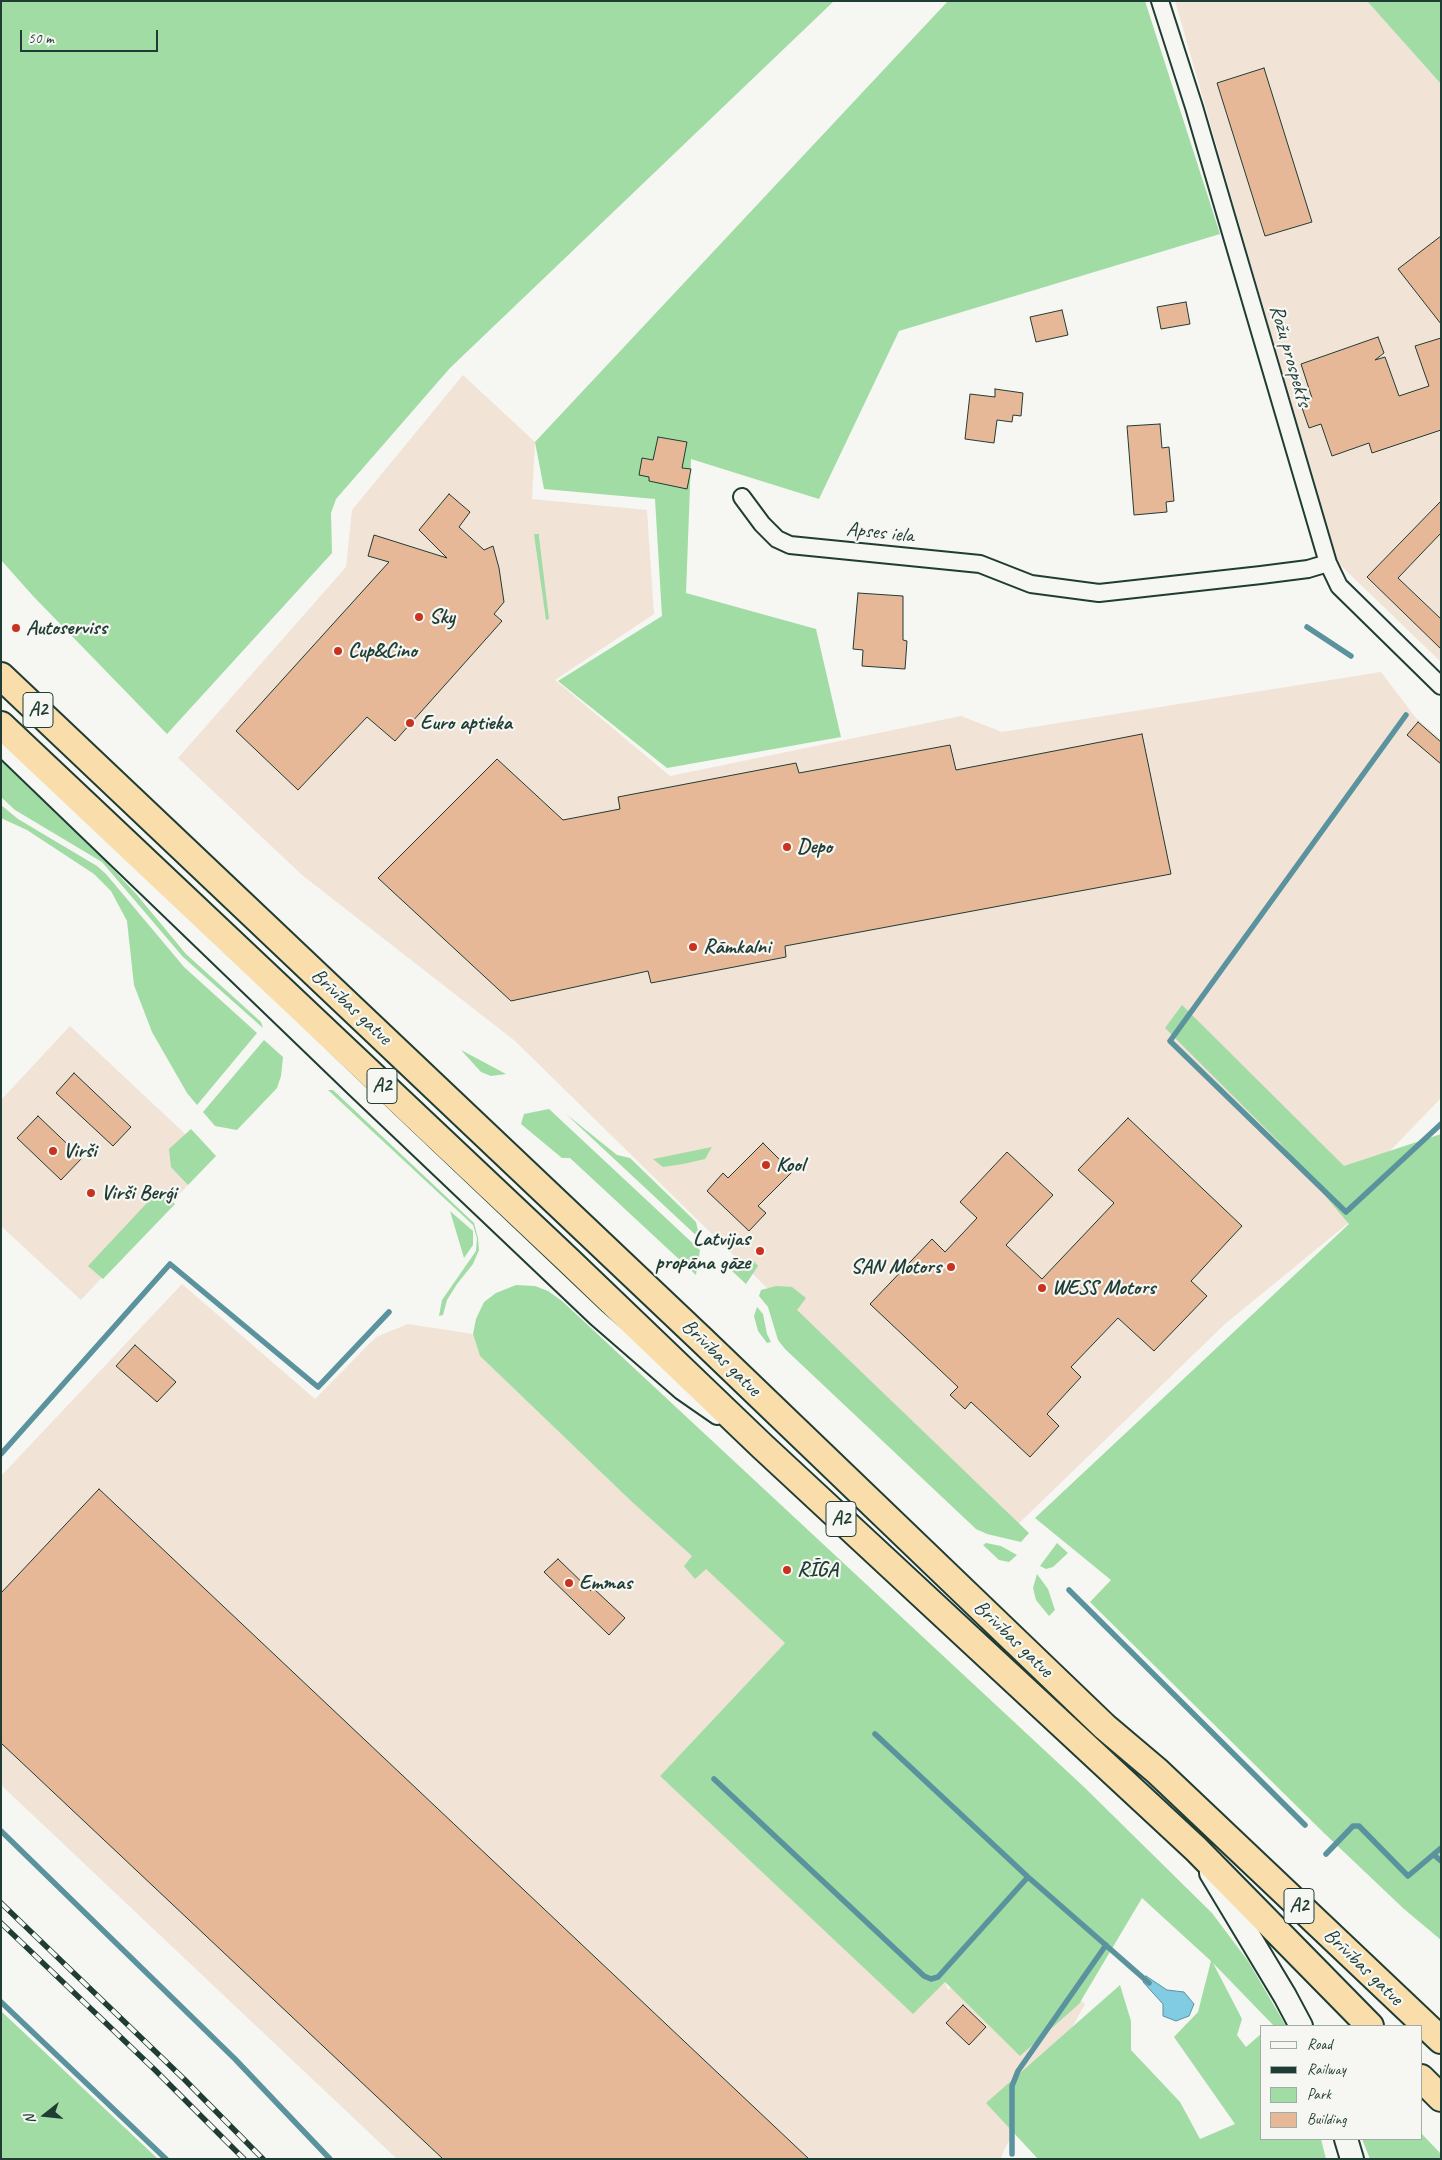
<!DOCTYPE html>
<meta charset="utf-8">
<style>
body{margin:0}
#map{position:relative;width:1442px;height:2160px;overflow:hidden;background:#f6f6f2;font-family:Caveat,sans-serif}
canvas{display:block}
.frame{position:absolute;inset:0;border:2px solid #1f3d34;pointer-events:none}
.legend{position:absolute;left:1260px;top:2025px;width:162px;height:115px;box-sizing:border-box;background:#f6f6f2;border:1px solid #a0aca6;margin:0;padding:6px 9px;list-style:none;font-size:15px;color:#1f3d34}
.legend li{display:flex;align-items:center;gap:10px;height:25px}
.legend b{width:25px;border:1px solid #a0aca6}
.north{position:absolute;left:20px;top:2090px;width:50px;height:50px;-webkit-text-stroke:4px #f6f6f2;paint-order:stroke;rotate:254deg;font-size:14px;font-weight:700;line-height:20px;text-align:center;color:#1f3d34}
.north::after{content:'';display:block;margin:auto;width:18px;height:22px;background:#1f3d34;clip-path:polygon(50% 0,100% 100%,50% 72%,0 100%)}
.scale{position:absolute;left:20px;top:30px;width:138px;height:22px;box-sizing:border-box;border:2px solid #1f3d34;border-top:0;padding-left:6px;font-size:15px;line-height:18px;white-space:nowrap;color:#1f3d34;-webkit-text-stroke:4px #f6f6f2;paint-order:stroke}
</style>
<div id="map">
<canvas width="1442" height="2160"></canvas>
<div class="frame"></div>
<ul class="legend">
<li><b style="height:6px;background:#f6f6f2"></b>Road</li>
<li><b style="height:6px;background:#1f3d34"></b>Railway</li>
<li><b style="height:14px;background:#a0dca4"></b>Park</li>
<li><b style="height:14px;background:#e7b898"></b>Building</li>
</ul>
<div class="north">N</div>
<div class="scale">50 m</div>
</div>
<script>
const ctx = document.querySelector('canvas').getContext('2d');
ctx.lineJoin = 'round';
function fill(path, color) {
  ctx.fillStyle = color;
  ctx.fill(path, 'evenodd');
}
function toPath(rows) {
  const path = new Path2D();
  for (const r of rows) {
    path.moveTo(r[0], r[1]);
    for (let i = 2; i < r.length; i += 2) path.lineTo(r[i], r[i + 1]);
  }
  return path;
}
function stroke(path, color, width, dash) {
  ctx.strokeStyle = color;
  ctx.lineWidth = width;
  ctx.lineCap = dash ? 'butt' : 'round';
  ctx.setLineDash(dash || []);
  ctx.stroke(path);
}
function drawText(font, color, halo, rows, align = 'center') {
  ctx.font = font + ' Caveat,sans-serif';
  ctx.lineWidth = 4.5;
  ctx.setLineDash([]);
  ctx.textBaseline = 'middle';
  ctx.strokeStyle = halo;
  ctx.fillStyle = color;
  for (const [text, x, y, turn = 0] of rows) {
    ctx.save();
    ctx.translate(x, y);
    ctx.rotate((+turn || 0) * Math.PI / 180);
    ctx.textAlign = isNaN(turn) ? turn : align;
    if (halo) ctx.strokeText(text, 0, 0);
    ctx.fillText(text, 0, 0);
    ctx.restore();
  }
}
const built = toPath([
 [1175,1,1367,1,1441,84,1441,662,1336,561],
 [463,375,535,442,532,499,647,510,654,614,555,680,670,776,961,716,1002,732,1381,672,1416,718,1441,740,1441,1098,1386,1155,1352,1220,1225,1324,1013,1529,515,1041,302,875,178,758,346,567,352,510],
 [70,1026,212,1159,81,1300,1,1226,1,1100],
 [182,1284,315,1399,376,1337,408,1324,473,1334,480,1356,631,1501,693,1556,785,1643,660,1776,913,2013,945,1982,948,1990,1000,1935,1085,2004,1004,2150,1001,2159,397,2159,1,1785,1,1476]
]);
const green = toPath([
 [1,1,834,1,450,368,336,499,331,513,332,553,167,734,33,596,1,560],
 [948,1,1145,1,1220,234,899,331,819,499,691,459,686,593,816,629,841,737,667,768,558,681,662,616,655,499,544,489,535,442],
 [1367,1,1441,1,1441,84],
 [534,534,539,534,539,537,549,619,546,620],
 [1,759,84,838,137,895,186,954,261,1022,263,1028,183,957,102,862,15,810,1,797],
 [1,805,18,819,97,866,106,874,184,967,257,1033,197,1105,187,1093,152,1032,134,985,127,921,111,891,94,874,27,830,1,818],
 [1182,1005,1344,1166,1441,1134,1441,1940,1404,1909,1324,1833,1090,1602,1111,1580,1035,1518,1349,1224,1282,1145,1165,1028],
 [264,1040,283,1057,281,1076,277,1088,237,1130,215,1126,203,1112],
 [461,1050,506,1074,491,1076,481,1072],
 [328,1090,333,1090,474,1223,478,1238,479,1250,473,1264,457,1284,447,1300,443,1315,439,1316,442,1300,476,1251,477,1238,473,1225],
 [549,1109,700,1250,696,1275,570,1158,562,1158,521,1124,524,1114],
 [566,1114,617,1155,630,1158,696,1222,700,1239],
 [191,1129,216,1156,188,1185,171,1167,169,1149],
 [712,1147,705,1159,683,1164,663,1167,653,1159],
 [160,1189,175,1204,103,1279,88,1266],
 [450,1211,473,1231,473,1245,464,1258],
 [752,1259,758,1266,746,1284,732,1271,745,1268],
 [516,1285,535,1286,548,1291,562,1301,1084,1787,1212,1913,1248,1961,1286,2026,1274,2026,1213,1963,1242,2019,1237,2035,1246,2047,1261,2034,1261,2139,1321,2139,1326,2159,1038,2159,986,2103,1120,1985,1131,2021,1131,2050,1180,2102,1200,2139,1235,2124,1174,2037,1198,2012,1211,1961,1142,1898,1079,2004,1020,2056,945,1982,913,2014,660,1776,785,1643,706,1569,695,1579,684,1566,692,1556,631,1501,480,1356,473,1334,476,1319,484,1302,496,1293],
 [776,1286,792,1287,806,1298,797,1310,1029,1533,1021,1542,987,1534,976,1529,785,1349,778,1340,768,1307,759,1296,761,1290],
 [757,1307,763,1314,767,1334,771,1342,767,1343,758,1331,754,1316],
 [986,1543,1001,1546,1017,1555,1009,1562,999,1560,983,1545],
 [1057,1543,1068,1553,1053,1567,1046,1569,1040,1566],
 [1037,1574,1048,1589,1055,1610,1049,1616,1036,1600,1033,1588],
 [1,2011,158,2159,1,2159],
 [1421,2133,1441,2154,1441,2159,1370,2159,1362,2139,1421,2139]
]);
const water = toPath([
 [1146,1976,1167,1990,1184,1992,1194,2004,1189,2016,1176,2021,1163,2016,1163,2004,1143,1982,1146,1976]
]);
const stream = toPath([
 [1307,627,1351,656],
 [1406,715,1170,1041,1346,1212,1441,1124],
 [1,1454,170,1264,318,1387,389,1312],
 [1069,1590,1305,1825],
 [875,1734,1028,1877,1149,1983],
 [714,1779,924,1976,931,1979,938,1977,1028,1877],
 [1,1831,235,2059,330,2159],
 [1326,1854,1353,1826,1359,1826,1408,1876,1441,1848],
 [1434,1855,1441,1861],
 [1,2002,166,2159],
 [1012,2154,1012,2086,1018,2071,1106,1945]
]);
const building = toPath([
 [1264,68,1312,222,1265,236,1217,83,1264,68],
 [1441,236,1441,324,1398,269,1441,236],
 [1186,302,1190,324,1161,329,1157,307,1186,302],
 [1062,310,1068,335,1036,342,1030,317,1062,310],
 [1378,337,1384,353,1375,360,1385,357,1399,396,1429,386,1415,346,1441,338,1441,430,1372,453,1369,443,1332,456,1321,424,1309,428,1300,402,1312,398,1301,364,1378,337],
 [995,389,1023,393,1021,416,1013,415,1012,422,997,420,994,443,965,439,970,394,995,397,995,389],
 [1160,424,1162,448,1169,447,1174,501,1166,502,1167,512,1134,515,1127,426,1160,424],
 [658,437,687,442,682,468,691,469,687,489,649,481,649,477,639,475,642,458,653,460,658,437],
 [449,494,470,512,459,527,484,550,493,546,499,568,504,602,494,614,502,621,395,741,367,717,298,790,236,731,389,562,368,556,374,535,447,558,419,530,449,494],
 [1441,501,1441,533,1398,578,1441,619,1441,649,1367,577,1441,501],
 [858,593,903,596,903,640,907,641,905,669,862,666,863,650,853,649,858,593],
 [1418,722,1441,742,1441,764,1407,735,1418,722],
 [1142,734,1171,874,785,946,786,957,651,983,648,971,511,1001,378,878,497,759,563,820,620,809,618,797,796,763,799,773,950,745,956,770,1142,734],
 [74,1073,131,1127,113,1146,56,1093,74,1073],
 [38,1116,82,1158,61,1180,17,1138,38,1116],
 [1128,1118,1242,1226,1191,1281,1207,1296,1154,1351,1118,1318,1071,1367,1081,1377,1047,1414,1059,1426,1030,1457,971,1402,965,1409,950,1395,958,1387,870,1304,932,1239,945,1252,977,1218,960,1202,1007,1152,1053,1195,1006,1245,1042,1279,1114,1203,1078,1170,1128,1118],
 [763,1143,792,1172,758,1206,766,1213,749,1231,707,1191,723,1173,728,1178,763,1143],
 [135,1345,176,1382,157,1402,116,1366,135,1345],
 [99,1489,809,2159,443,2159,1,1743,1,1593,99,1489],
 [558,1559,591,1591,593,1588,625,1618,609,1635,544,1572,558,1559],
 [963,2005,986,2027,969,2045,946,2023,963,2005]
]);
const minor = toPath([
 [1160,1,1194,107,1328,563,1339,586,1441,686],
 [742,497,762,524,777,539,790,545,980,564,1031,584,1099,593,1261,575,1308,569,1328,563],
 [1,747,357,1090,597,1318,681,1391,717,1416]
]);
const secondary = toPath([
 [1211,1873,1285,1996,1301,2026],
 [1346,2139,1352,2159]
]);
const trunk = toPath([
 [1,676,702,1340,1105,1727,1157,1771,1441,2040],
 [1,725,570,1262,762,1446,1196,1849,1370,2026],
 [1421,2078,1441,2098]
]);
const rail = toPath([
 [1,1903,184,2079,263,2159],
 [1,1923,155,2070,244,2159]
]);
const markers = [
 [419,617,5,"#c8321e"],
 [16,628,5,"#c8321e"],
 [338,651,5,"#c8321e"],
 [410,723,5,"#c8321e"],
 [787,847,5,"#c8321e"],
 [693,947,5,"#c8321e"],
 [53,1151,5,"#c8321e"],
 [766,1165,5,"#c8321e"],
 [91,1193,5,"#c8321e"],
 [760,1251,5,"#c8321e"],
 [951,1267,5,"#c8321e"],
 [1042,1288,5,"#c8321e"],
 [787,1570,5,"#c8321e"],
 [569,1583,5,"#c8321e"]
];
const shields = [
 [38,710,30],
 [382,1086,30],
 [841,1519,30],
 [1299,1906,30]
];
const shieldNames = [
 ["A2",38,710],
 ["A2",382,1086],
 ["A2",841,1519],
 ["A2",1299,1906]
];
const streetNames = [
 ["Rožu prospekts",1290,356,74],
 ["Apses iela",880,533,6],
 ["Brīvības gatve",351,1007,43],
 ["Brīvības gatve",721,1358,44],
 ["Brīvības gatve",1013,1639,44],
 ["Brīvības gatve",1363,1967,44]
];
const poiNames = [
 ["Sky",429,617],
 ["Autoserviss",26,628],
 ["Cup&Cino",348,651],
 ["Euro aptieka",420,723],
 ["Depo",797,847],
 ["Rāmkalni",703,947],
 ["Virši",63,1151],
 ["Kool",776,1165],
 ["Virši Berģi",101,1193],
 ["Latvijas",750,1239,"right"],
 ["propāna gāze",750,1263,"right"],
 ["SAN Motors",941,1267,"right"],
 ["WESS Motors",1052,1288],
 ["RĪGA",797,1570],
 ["Emmas",579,1583]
];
fill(built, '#f2e3d7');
fill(green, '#a0dca4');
fill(water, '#82cce3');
stroke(water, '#5a939d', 1);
stroke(stream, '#5a939d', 5.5);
fill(building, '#e7b898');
stroke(building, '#1f3d34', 1);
stroke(minor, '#1f3d34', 20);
stroke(secondary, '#1f3d34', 26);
stroke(trunk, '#1f3d34', 30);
stroke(minor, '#f6f6f2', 16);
stroke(secondary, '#f6f6f2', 22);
stroke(trunk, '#f9deab', 26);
stroke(rail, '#1f3d34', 5.5);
stroke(rail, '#f6f6f2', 4, [11]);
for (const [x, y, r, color] of markers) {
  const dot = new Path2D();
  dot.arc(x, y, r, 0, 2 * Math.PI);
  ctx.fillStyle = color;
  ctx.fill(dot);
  stroke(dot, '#f6f6f2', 2);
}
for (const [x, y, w] of shields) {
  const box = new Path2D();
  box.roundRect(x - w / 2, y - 17.5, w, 35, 4);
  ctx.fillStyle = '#f6f6f2';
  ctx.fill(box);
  stroke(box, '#1f3d34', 1);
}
drawText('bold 20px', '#1f3d34', null, shieldNames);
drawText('21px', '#1f3d34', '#f6f6f2', streetNames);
drawText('bold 21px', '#1f3d34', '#f6f6f2', poiNames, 'left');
</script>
